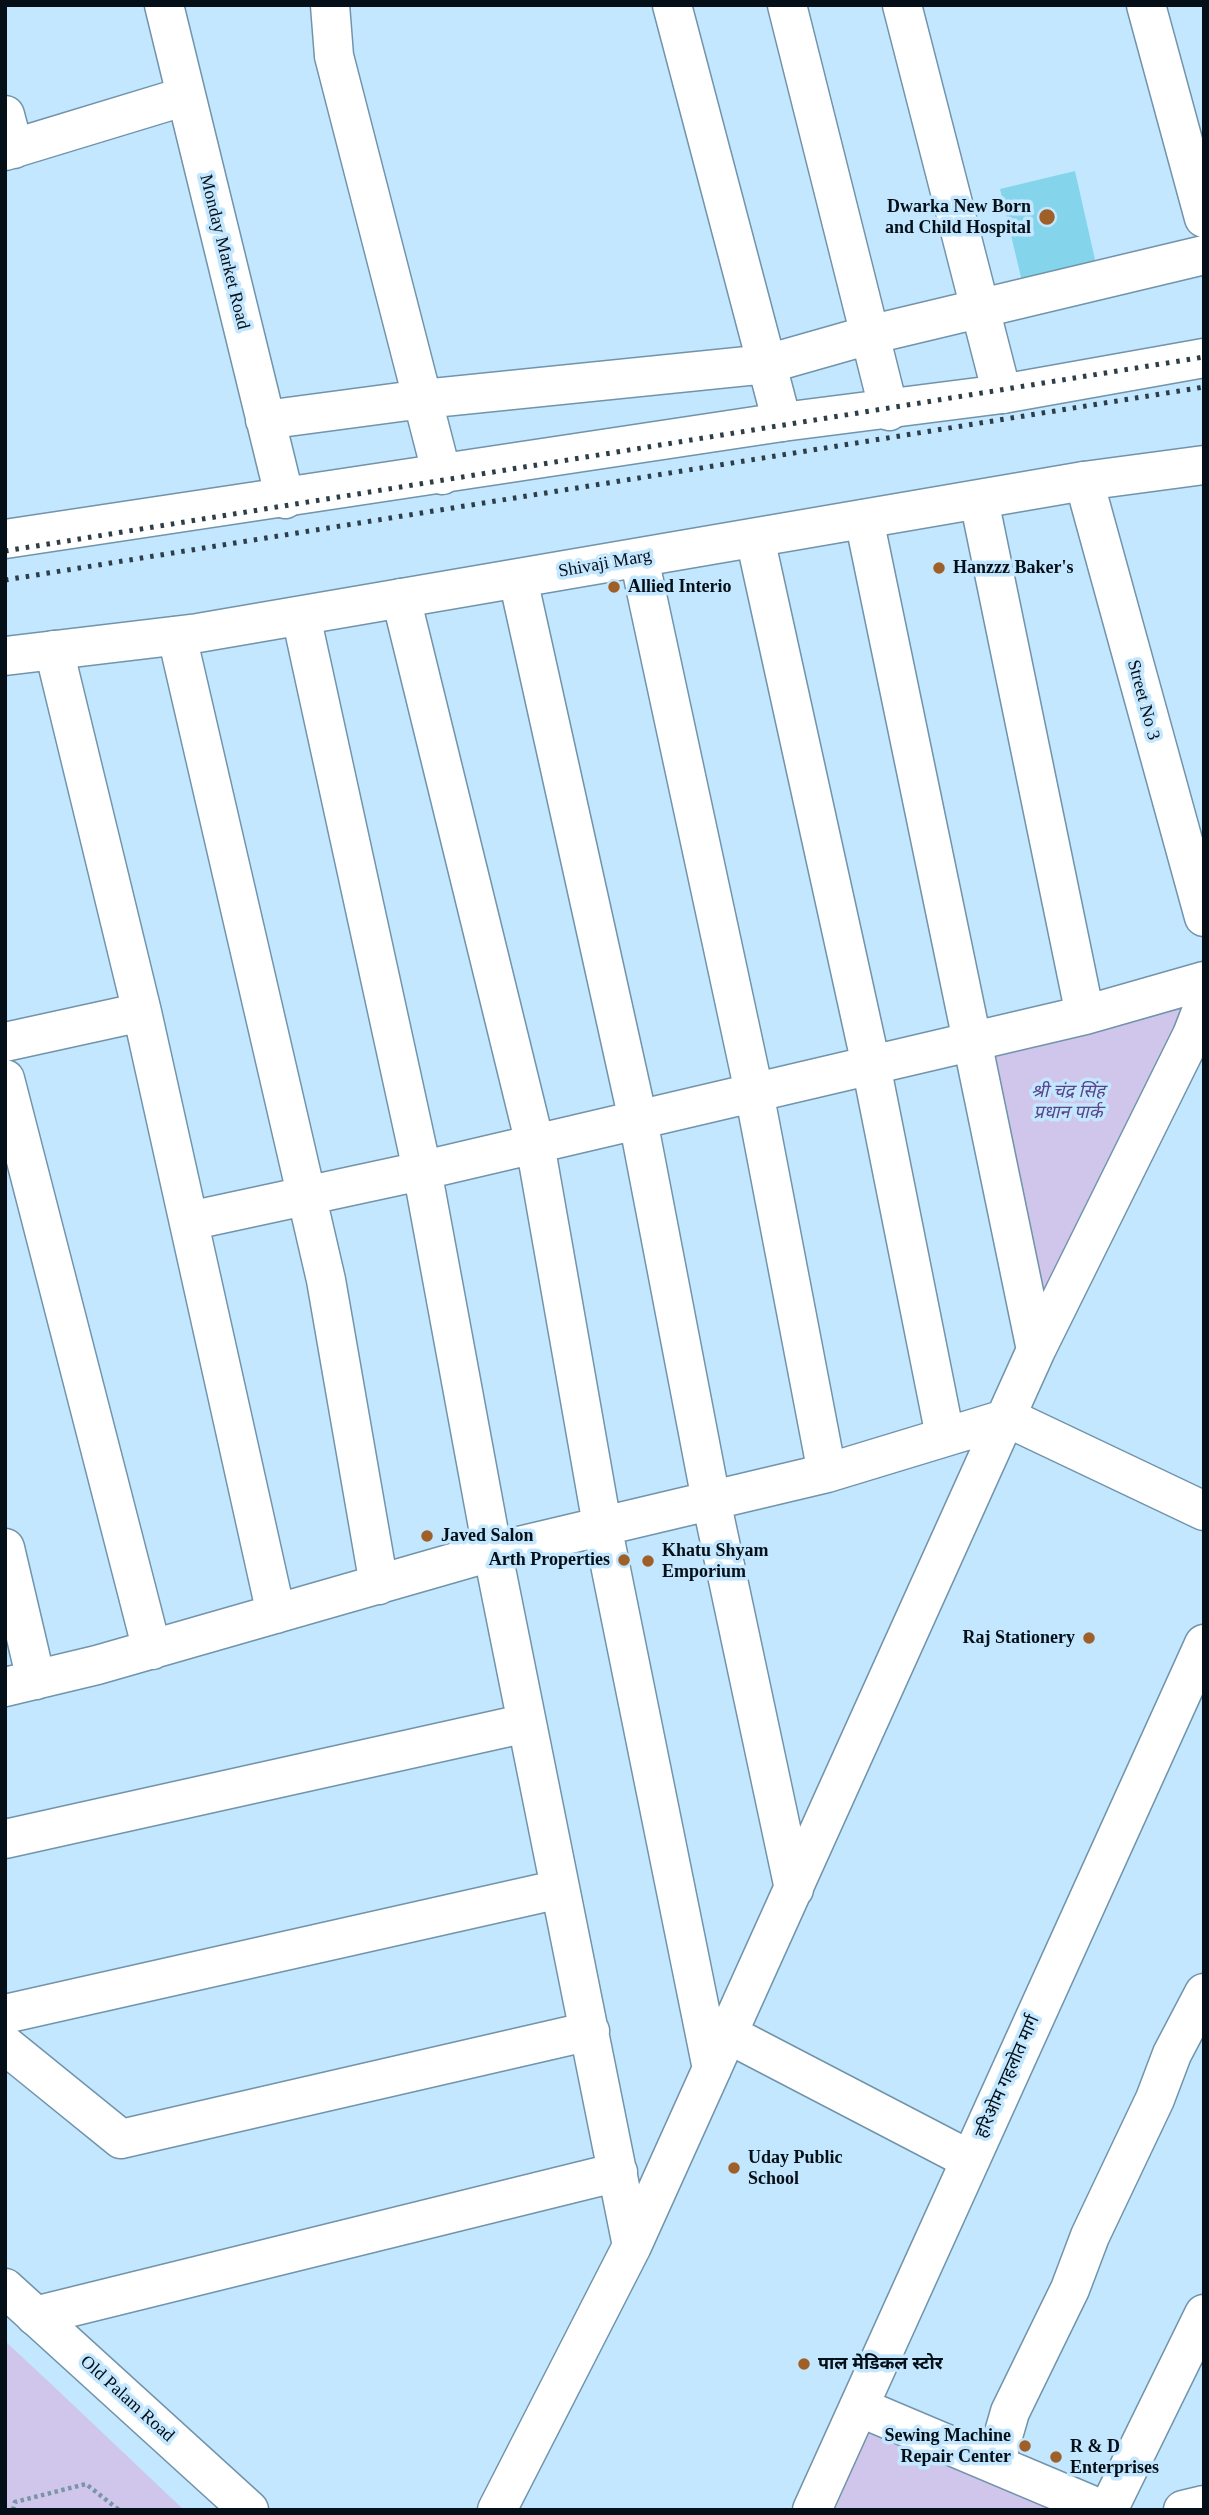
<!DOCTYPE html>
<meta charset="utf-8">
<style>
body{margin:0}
#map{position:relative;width:1209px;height:2515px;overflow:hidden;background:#c3e7ff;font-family:"Times New Roman",serif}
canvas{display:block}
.frame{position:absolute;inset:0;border:7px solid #040f17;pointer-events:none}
</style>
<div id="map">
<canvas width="1209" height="2515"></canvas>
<div class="frame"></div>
</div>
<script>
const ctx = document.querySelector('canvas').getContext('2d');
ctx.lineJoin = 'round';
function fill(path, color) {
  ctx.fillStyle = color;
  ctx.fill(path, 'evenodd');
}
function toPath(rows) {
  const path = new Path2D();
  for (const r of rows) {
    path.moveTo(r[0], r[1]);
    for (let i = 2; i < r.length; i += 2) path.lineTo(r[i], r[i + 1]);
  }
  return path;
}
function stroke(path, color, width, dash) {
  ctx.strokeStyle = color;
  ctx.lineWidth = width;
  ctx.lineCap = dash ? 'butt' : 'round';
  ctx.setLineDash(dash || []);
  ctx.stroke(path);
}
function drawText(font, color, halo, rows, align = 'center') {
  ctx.font = font + ' "Times New Roman","Noto Sans Devanagari",serif';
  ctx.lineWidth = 7;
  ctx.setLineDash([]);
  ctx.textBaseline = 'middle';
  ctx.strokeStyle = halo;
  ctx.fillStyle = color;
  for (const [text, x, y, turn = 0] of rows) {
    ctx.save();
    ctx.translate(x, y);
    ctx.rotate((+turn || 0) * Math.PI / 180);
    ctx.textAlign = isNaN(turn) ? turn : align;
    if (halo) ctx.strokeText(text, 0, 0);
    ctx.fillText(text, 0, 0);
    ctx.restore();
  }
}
const green = toPath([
 [1189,999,1041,1302,992,1055],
 [5,2341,49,2382,184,2510,5,2510],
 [867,2433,1067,2510,835,2510]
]);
const building = toPath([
 [1075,171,1098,273,1024,290,1000,189]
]);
const path = toPath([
 [13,2510,15,2502,86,2484,119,2510]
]);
const minor = toPath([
 [164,5,285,499],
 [330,5,334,56,442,475],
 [672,5,782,422],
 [787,5,889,411],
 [902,5,1002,394],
 [1146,5,1204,218],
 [5,115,14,149],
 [5,151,186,96],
 [265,420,423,399,767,364,869,335,1204,255],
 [1084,481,1204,917],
 [979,500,1085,1015],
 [864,519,1036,1350],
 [755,538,871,1065,945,1436],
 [639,558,754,1092,827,1473],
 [518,579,638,1120,711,1500,794,1889],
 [401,598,535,1144,602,1525,712,2069],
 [301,616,422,1170,493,1554,632,2246],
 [177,636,326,1280,379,1585],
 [54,650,142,1012,276,1614],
 [5,1042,142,1012],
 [5,1079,152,1650],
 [189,1221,407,1174,1085,1015,1204,981],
 [5,1548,36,1680],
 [5,1687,97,1665,477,1556,827,1473,1008,1418,1204,1511],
 [5,1839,527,1723],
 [5,2014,560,1889],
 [728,2034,970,2160],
 [5,2045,121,2139,590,2031],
 [35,2316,618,2172],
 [859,2407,1103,2510],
 [995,2464,1010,2412,1070,2289,1090,2236,1155,2099,1172,2054,1204,1993],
 [497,2510,632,2246,1036,1350,1192,1035,1204,1004],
 [1108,2510,1204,2314],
 [1183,2510,1204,2505]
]);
const tertiary = toPath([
 [5,2288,249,2510],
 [812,2510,1204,1644]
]);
const secondary = toPath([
 [5,539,782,422,1002,394,1204,358],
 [5,656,198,633,1084,481,1204,465]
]);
const rail = toPath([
 [5,551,1204,357],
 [5,580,1204,387]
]);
const markers = [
 [1047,217,9,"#9f5f29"],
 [939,568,7,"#9f5f29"],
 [614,587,7,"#9f5f29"],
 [427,1536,7,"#9f5f29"],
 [624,1560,7,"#9f5f29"],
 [648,1561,7,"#9f5f29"],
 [1089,1638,7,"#9f5f29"],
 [734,2168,7,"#9f5f29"],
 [804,2364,7,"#9f5f29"],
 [1025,2446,7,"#9f5f29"],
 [1056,2457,7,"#9f5f29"]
];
const poiNames = [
 ["Dwarka New Born",1031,207,"right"],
 ["and Child Hospital",1031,228,"right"],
 ["Hanzzz Baker's",953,568],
 ["Allied Interio",628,587],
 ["Javed Salon",441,1536],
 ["Khatu Shyam",662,1551],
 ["Emporium",662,1572],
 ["Arth Properties",610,1560,"right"],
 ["Raj Stationery",1075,1638,"right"],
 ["Uday Public",748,2158],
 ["School",748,2179],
 ["पाल मेडिकल स्टोर",818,2364],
 ["Sewing Machine",1011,2436,"right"],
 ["Repair Center",1011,2457,"right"],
 ["R & D",1070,2447],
 ["Enterprises",1070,2468]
];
const streetNames = [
 ["Monday Market Road",224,252,76],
 ["Shivaji Marg",605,564,-10],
 ["Street No 3",1143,700,75],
 ["हरिओम गहलोत मार्ग",1008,2077,-66],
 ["Old Palam Road",127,2399,42]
];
const parkNames = [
 ["श्री चंद्र सिंह",1068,1092],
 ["प्रधान पार्क",1068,1113]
];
fill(green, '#d0c6ec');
fill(building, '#84d5eb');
stroke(minor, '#7294aa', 41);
stroke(tertiary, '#7294aa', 41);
stroke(secondary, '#7294aa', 41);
stroke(path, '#7a95a7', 4.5, [3.5, 3.5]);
stroke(minor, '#fff', 38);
stroke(tertiary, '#fff', 38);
stroke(secondary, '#fff', 38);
stroke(rail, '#2d3e49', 5, [3.5, 7]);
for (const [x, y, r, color] of markers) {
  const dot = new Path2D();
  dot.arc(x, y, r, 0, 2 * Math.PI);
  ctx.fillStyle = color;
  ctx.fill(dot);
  stroke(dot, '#c3e7ff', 2.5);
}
drawText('bold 18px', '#040f17', '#c3e7ff', poiNames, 'left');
drawText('18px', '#040f17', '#c3e7ff', streetNames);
drawText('italic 18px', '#5b438a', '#c3e7ff', parkNames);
</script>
